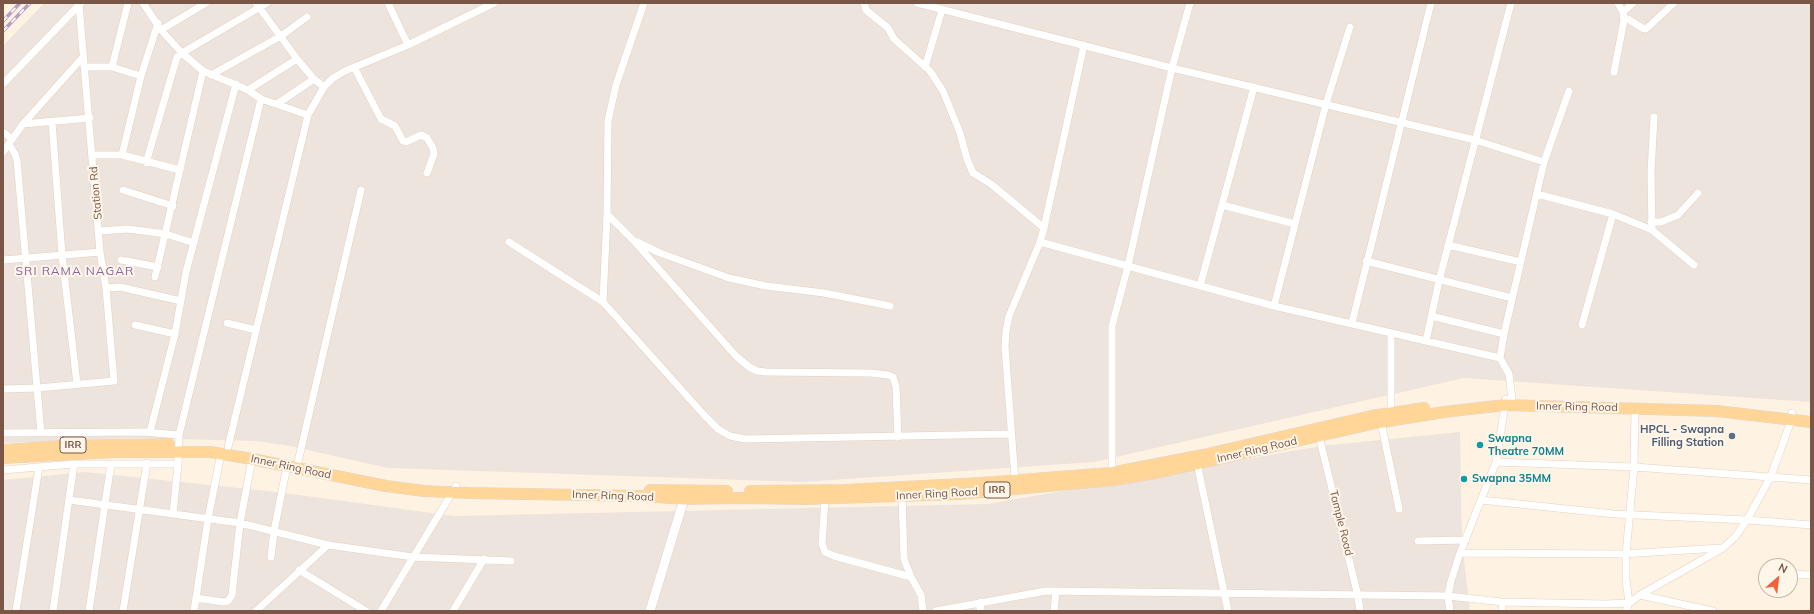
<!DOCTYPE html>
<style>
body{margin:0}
#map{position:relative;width:1814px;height:614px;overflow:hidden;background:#fef3e2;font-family:Mulish,sans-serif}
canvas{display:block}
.frame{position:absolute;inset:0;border:4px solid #795646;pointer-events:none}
.north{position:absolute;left:1758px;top:558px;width:40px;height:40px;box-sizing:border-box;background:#fff6ea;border:1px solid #c9b6a8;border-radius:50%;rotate:28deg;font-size:11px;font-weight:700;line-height:16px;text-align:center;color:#795646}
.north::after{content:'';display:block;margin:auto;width:14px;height:18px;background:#f55f3b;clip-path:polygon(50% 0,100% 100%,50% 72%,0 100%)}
</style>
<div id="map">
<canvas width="1814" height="614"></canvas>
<div class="frame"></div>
<div class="north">N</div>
</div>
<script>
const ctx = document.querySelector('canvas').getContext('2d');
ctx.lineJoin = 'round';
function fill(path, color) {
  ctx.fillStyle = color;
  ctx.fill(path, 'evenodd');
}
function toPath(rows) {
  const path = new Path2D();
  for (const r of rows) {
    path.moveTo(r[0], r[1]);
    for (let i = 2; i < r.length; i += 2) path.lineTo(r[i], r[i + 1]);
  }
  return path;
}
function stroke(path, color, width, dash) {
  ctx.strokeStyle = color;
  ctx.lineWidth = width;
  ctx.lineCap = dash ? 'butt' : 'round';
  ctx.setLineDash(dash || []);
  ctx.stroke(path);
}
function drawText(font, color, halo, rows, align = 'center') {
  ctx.font = font + ' Mulish,sans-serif';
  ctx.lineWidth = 4;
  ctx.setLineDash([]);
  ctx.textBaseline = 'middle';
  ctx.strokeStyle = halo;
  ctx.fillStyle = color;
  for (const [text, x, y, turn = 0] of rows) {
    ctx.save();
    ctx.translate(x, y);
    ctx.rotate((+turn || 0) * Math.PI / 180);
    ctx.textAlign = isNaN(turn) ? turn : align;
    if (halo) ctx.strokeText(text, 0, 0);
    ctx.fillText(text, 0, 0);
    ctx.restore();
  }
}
const industrial = toPath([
 [44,3,1811,3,1811,402,1464,378,1094,462,803,482,388,468,290,446,256,441,138,438,3,443,3,46],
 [1460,432,1462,541,1470,611,3,611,3,480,85,472,277,492,454,516,988,504,1321,446]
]);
const minor = toPath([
 [143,3,161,30,182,53,203,71,248,90,261,99,308,115],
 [256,3,297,59,314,79,324,87],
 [388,3,408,45],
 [864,3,866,10,888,28,894,39,930,71,943,91,960,133,967,159,973,173,991,184,1044,228],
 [917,3,1172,68,1475,140,1544,162],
 [1623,12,1633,3],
 [1624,20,1628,19,1642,28,1646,29,1674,3],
 [161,30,206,3],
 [84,67,112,67,141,76],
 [112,67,128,3],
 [354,67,381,119,395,126,403,141,406,142,421,135,427,138,433,148,434,154,427,173],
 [925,67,942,10],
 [1614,72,1624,20,1623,12,1618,3],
 [211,75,281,36,307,17],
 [3,84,81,3],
 [248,90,297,59],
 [277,104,314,79],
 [52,122,62,255,77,384],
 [23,124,90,118],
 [3,132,12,139],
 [9,144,15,154,17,160,41,433],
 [3,152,23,124,83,57],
 [93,155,122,155,180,170],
 [122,155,141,76,158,23],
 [146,163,177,57,182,53,267,3],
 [123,190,173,206],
 [1537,194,1613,214,1652,230,1694,265],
 [1222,205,1295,224],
 [607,214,633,240,736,356,749,367,757,371,766,372,870,373,888,375,893,377,896,387,898,437],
 [1651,222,1661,222,1678,215,1698,193],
 [1652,230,1651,172,1654,117],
 [99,231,128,229,166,234,194,243],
 [509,242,603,302,704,415,718,429,730,436,745,439,1011,434],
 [637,242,660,253,729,278,766,286,824,293,890,306],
 [1040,242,1274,306,1500,358],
 [1448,245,1521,262],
 [3,260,100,252],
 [121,260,158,267],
 [1366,261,1512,298],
 [155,277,203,71],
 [1200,286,1254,87],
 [106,288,120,287,181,301],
 [603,302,607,214,608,121,616,85,644,3],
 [1274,306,1326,104,1350,27],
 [1431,316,1504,334],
 [227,323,256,330],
 [1352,323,1431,3],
 [135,325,175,334],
 [1582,325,1613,214],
 [1426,341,1439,281,1511,3],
 [3,389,38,388,114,381,106,288,100,252,79,5],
 [1512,399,1509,374,1500,358,1504,334,1544,162,1569,91],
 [1391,412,1391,333],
 [1381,422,1399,509],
 [150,432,175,334,186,272,236,84],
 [3,433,144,432,179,435],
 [1319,436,1358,596,1360,611],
 [228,447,308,115,324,87,333,78,345,71,408,45,494,3],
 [298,462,361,190],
 [1496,462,1634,467,1811,480],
 [1197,463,1228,611],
 [3,470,74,464,178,464],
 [1112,475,1112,326,1128,266,1172,68,1190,3],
 [1015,480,1005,347,1006,331,1009,316,1040,242,1044,228,1084,45],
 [902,496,904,559,911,577,921,595,923,611],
 [825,499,822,544,825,552,834,556,911,577],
 [69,500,240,523,328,545,413,557,511,561],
 [1481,500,1614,514,1747,520,1811,525],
 [173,514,178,464,179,435,261,99],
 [1418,541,1466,540],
 [1460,553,1621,554,1721,548],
 [271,557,274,531,287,466],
 [299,570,366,611],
 [1790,574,1811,575],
 [1640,595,1713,611],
 [196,598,223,602,228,601,232,595,240,523,252,459],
 [16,611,39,467],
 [53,611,74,464],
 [89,611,111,464],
 [123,611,147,463],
 [194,611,208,519,221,453],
 [256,611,328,545],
 [381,611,456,486],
 [453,611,484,559],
 [936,611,1046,591,1448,596,1502,602,1605,604,1629,603,1626,580,1626,554,1634,467,1635,408],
 [980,611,981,602],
 [1054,611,1056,592],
 [1450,611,1448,596,1451,581,1460,553,1496,462,1506,399],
 [1502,611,1502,602],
 [1626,611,1629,603,1640,595,1723,548,1735,537,1747,520,1771,476,1791,421,1792,413]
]);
const tertiary = toPath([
 [650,611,684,499,687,495]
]);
const primary = toPath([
 [3,450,62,446,169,444],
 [3,458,115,452,210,452,252,459,386,486,424,491,469,493,643,496,684,499,740,498,807,499,960,494,1114,480,1161,472,1376,423,1444,412,1505,405,1717,411,1811,422],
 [650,490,727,491],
 [750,491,844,490,981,483,1110,473,1203,455,1371,416,1424,408]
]);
const rail = toPath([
 [3,21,20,3],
 [3,31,30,3]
]);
const markers = [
 [1732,436,4,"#5c6f8a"],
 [1480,445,4,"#0f9aa8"],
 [1464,479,4,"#0f9aa8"]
];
const shields = [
 [73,445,26],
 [997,490,26]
];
const shieldNames = [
 ["IRR",73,445],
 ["IRR",997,490]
];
const streetNames = [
 ["Station Rd",96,193,-95],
 ["Inner Ring Road",1577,407,1],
 ["Inner Ring Road",1257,450,-13],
 ["Inner Ring Road",291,467,12],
 ["Inner Ring Road",937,494,-3],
 ["Inner Ring Road",613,496,2],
 ["Tample Road",1341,523,76]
];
const serviceNames = [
 ["HPCL - Swapna",1724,430],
 ["Filling Station",1724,443]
];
const cultureNames = [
 ["Swapna",1488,439],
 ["Theatre 70MM",1488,452],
 ["Swapna 35MM",1472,479]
];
const neighbourhoodNames = [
 ["SRI RAMA NAGAR",75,271]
];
fill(industrial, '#ede4dd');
stroke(minor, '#e6d0bf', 8);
stroke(tertiary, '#e6d0bf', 10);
stroke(primary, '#dfd6d3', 12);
stroke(minor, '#fff', 7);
stroke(tertiary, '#fff', 9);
stroke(primary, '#ffd698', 11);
stroke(rail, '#b59fc9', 3.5);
stroke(rail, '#fff6ea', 2, [6]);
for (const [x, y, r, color] of markers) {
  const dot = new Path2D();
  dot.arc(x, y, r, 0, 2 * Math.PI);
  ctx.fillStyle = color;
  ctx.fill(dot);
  stroke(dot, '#fff6ea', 1.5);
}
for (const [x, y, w] of shields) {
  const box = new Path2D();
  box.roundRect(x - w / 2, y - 8, w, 16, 3);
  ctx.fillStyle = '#fff6ea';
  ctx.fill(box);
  stroke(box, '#795646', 1);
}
drawText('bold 10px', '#795646', null, shieldNames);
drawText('11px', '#795646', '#fff6ea', streetNames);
drawText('bold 11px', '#4e5e75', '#fff6ea', serviceNames, 'right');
drawText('bold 11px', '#0d838f', '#fff6ea', cultureNames, 'left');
ctx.letterSpacing = '1px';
drawText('12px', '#87609d', '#fff6ea', neighbourhoodNames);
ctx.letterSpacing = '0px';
</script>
